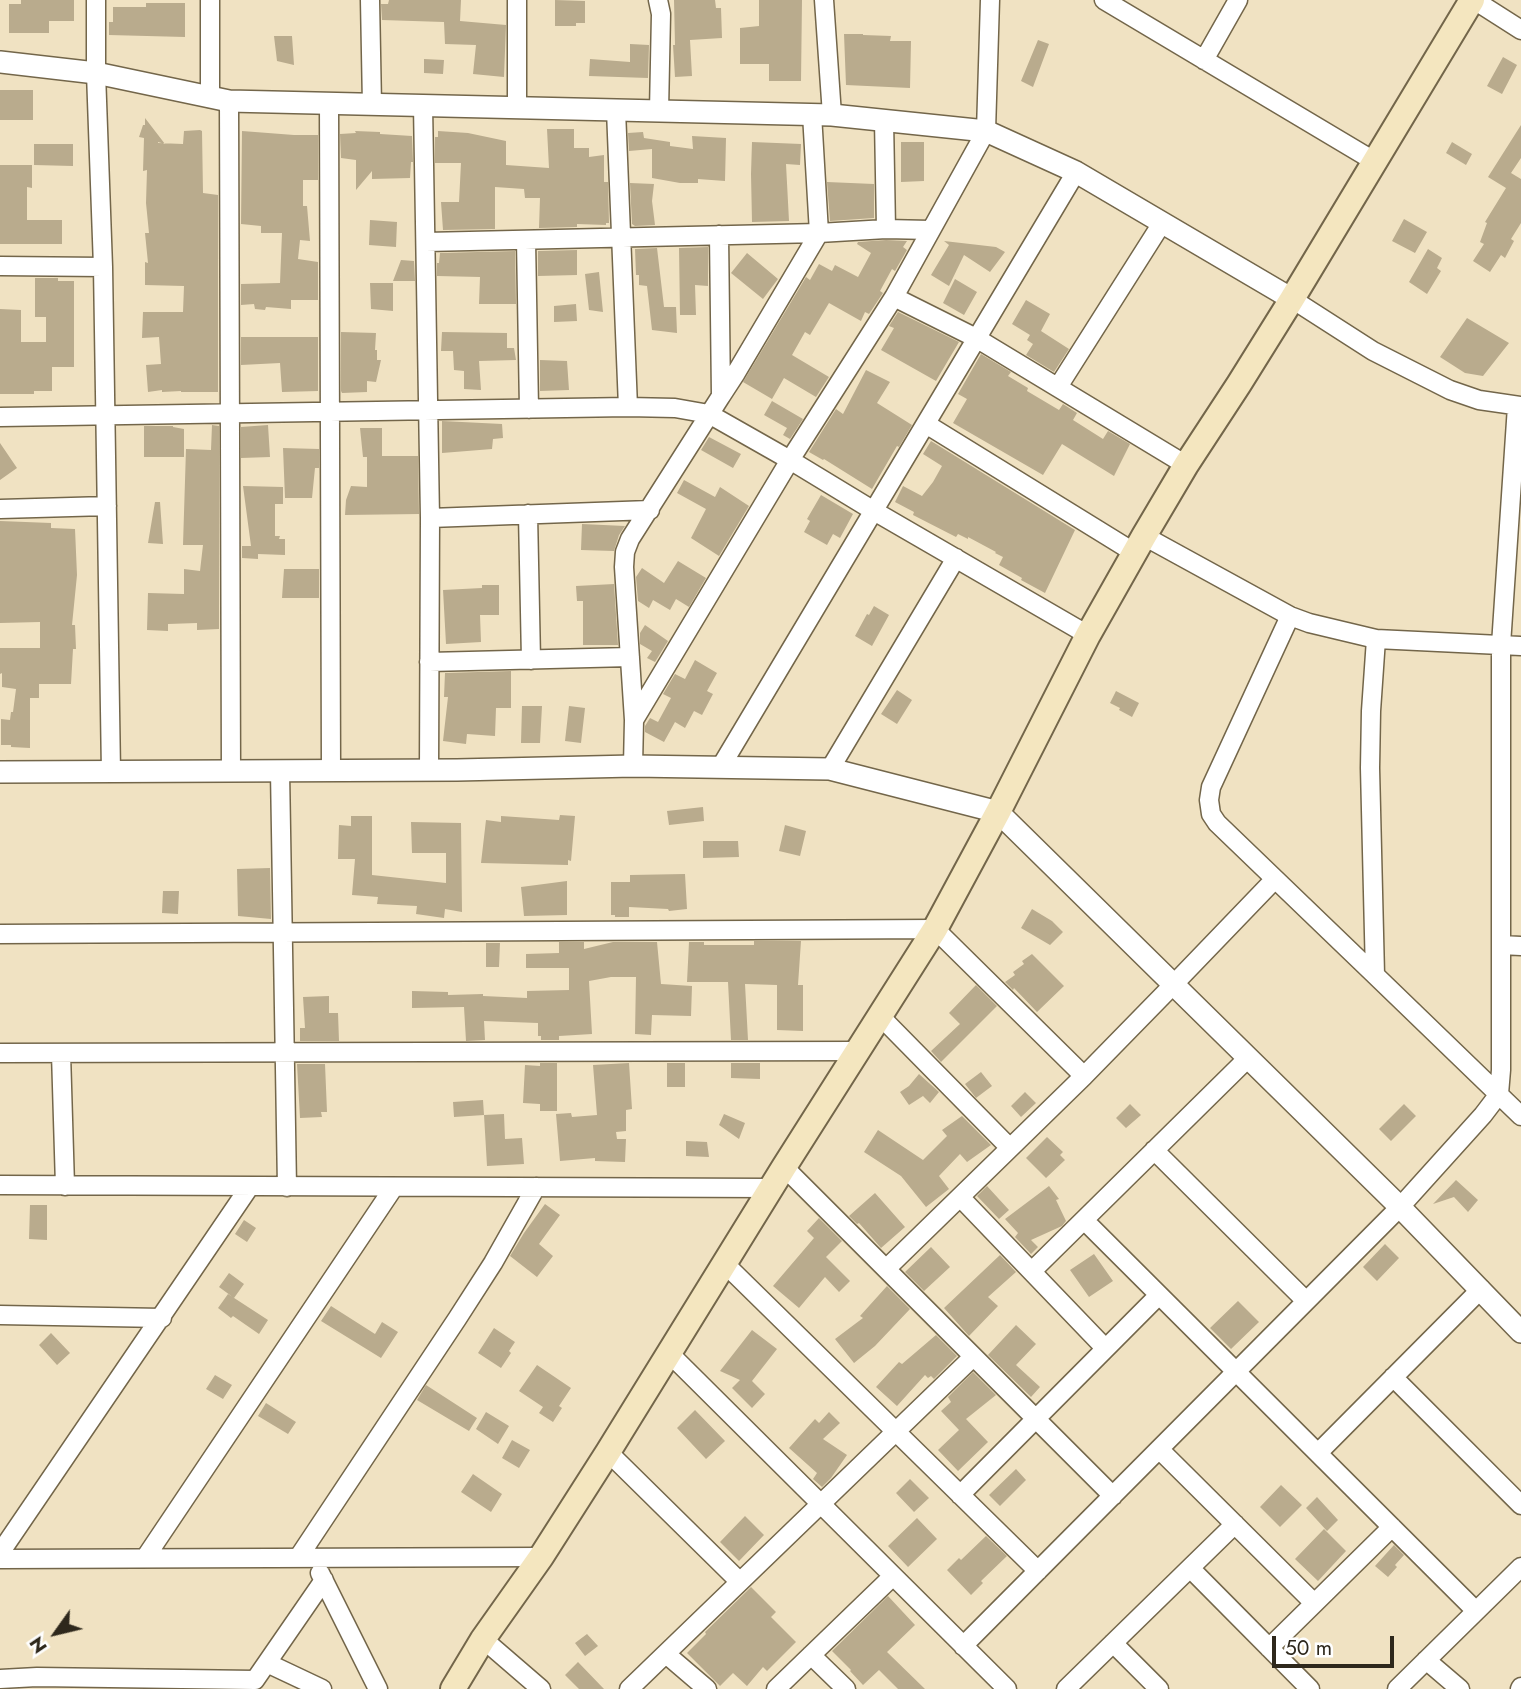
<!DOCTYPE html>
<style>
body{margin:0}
#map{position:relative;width:1521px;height:1689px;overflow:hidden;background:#f0e2c2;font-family:Jost,sans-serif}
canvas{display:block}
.north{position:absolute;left:21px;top:1598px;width:70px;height:70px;-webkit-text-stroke:5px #fff;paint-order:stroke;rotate:236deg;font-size:19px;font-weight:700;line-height:28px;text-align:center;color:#2e281c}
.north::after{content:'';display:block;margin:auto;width:24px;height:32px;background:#2e281c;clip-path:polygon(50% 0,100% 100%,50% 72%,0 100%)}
.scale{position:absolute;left:1272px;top:1636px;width:122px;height:32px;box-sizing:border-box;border:4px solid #2e281c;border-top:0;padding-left:9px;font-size:21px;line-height:24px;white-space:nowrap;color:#2e281c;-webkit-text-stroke:5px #fff;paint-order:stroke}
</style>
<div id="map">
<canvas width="1521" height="1689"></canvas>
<div class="north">N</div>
<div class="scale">50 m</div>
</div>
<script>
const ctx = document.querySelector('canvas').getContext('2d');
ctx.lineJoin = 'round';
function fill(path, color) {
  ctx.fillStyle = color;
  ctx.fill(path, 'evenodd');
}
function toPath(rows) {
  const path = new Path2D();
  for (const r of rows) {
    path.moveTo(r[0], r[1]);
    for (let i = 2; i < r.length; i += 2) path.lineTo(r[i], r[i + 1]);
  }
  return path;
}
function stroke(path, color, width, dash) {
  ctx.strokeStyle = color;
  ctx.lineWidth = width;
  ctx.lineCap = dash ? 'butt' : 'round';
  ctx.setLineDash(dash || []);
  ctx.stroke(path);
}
const building = toPath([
 [21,0,74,0,74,21,49,21,49,33,9,33,9,4,21,4],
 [389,0,461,0,460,21,506,25,504,77,473,74,476,45,445,44,444,22,382,20,381,4,388,4],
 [555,0,585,1,585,23,576,23,576,26,555,26],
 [674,0,715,0,716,8,721,8,722,38,690,40,692,76,675,77,673,45,675,45],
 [759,0,802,0,801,81,769,81,769,64,740,64,740,28,759,26],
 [146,3,185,3,185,37,109,35,109,22,113,22,113,7,146,7],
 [844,34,863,34,863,35,891,36,890,41,911,41,910,88,846,85],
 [274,36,292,36,294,65,277,61],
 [1038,40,1049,44,1033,87,1021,81],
 [630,44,649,45,648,78,589,76,590,59,630,62],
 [1503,57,1517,65,1502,94,1487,86],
 [424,59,444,60,443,74,424,73],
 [0,90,33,90,33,120,0,120],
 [145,118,165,144,158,142,158,143,183,144,184,131,200,130,202,131,203,193,218,195,218,392,181,392,181,391,162,392,162,390,148,392,146,365,161,364,159,337,142,338,143,312,183,312,184,286,145,285,145,262,148,263,145,233,149,233,146,203,147,170,143,171,144,138,139,137,143,125,145,125],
 [1521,125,1521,158,1511,173,1521,179,1521,223,1511,239,1514,241,1505,258,1501,255,1490,272,1473,261,1484,244,1480,242,1487,223,1485,222,1506,188,1488,177],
 [547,129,574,129,574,148,589,148,589,157,604,155,604,182,608,182,609,223,606,223,606,225,577,224,577,227,539,228,540,198,525,198,524,189,495,187,495,229,443,230,441,202,459,202,461,163,435,163,435,137,438,137,438,131,468,133,506,141,506,165,549,168],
 [242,131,294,135,318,135,318,180,303,180,303,206,307,206,310,241,300,240,298,259,318,262,318,300,291,300,291,309,266,307,265,310,255,309,254,304,241,305,241,284,280,283,282,233,261,233,261,226,241,224],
 [355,131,380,132,380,134,412,136,413,162,411,162,410,178,372,179,372,171,356,190,356,160,341,158,340,134,356,133],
 [643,132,644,138,670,142,670,146,693,149,692,136,726,138,725,181,698,179,698,183,680,183,652,178,652,149,629,151,628,133],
 [752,142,801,144,800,165,786,164,789,221,752,222,751,174],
 [901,142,924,142,924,181,901,182],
 [1452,142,1472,154,1466,165,1446,153],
 [34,144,73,144,73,166,34,165],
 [0,165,32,165,32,188,27,187,27,220,62,220,62,244,0,244],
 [827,182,874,184,874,218,830,221],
 [630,183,654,184,652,201,655,225,635,226,632,224],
 [1404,219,1427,232,1415,253,1392,241],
 [370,220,397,222,396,247,369,245],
 [886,240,907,241,903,247,907,250,895,271,892,269,880,291,883,293,869,314,865,312,861,321,829,303,810,335,805,332,792,355,829,377,816,397,784,378,772,399,743,382,806,277,810,280,819,264,832,271,835,265,858,277,871,253,857,244,858,242],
 [944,241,996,247,1005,252,990,272,964,255,949,286,931,275,949,245],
 [708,247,708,286,695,285,696,315,680,315,679,248],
 [657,248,664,307,676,307,677,333,652,330,647,286,639,285,639,275,636,275,635,249],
 [1428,249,1442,258,1437,268,1441,271,1427,294,1409,282],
 [577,250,577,275,538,276,538,251],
 [515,251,516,304,479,304,480,277,437,276,437,263,439,263,440,253],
 [747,253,778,279,763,299,731,273],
 [401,260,414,261,415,281,393,281],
 [599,272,603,312,589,310,585,274],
 [35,278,58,278,58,281,74,281,74,367,52,367,52,391,34,391,34,394,0,394,0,309,21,310,21,342,46,342,46,317,35,317],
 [955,279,977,292,964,315,943,303],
 [370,283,393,283,393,311,371,309],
 [1026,300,1050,314,1041,331,1069,349,1054,372,1026,355,1033,344,1027,340,1030,335,1012,324],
 [576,304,577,321,554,322,554,306],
 [898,312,959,342,936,381,881,350,894,328,889,326],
 [1467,318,1509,343,1483,376,1465,373,1440,357],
 [341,332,376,333,375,350,377,350,377,360,381,360,376,382,367,381,367,392,342,393,341,391],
 [442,332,507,333,507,348,514,348,516,360,479,361,481,390,464,389,464,371,454,370,453,351,441,351],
 [241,337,318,337,318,391,282,392,280,363,241,365],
 [981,354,1011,372,1008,376,1028,388,1027,391,1059,410,1063,404,1077,413,1073,420,1103,439,1108,431,1130,444,1114,476,1062,444,1043,475,953,423,967,399,958,394],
 [540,360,567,361,569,390,540,391],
 [866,370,890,382,877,403,912,425,899,447,897,446,872,489,824,459,823,460,809,452,836,409,843,414],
 [772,401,803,419,790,439,783,435,787,428,764,415],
 [442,421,502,424,503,438,493,439,492,449,442,453],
 [212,425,219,426,219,629,197,630,197,623,168,624,168,631,147,630,148,593,184,594,184,569,200,571,203,545,183,545,186,449,211,450],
 [268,425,270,457,241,458,241,427],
 [144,426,173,426,173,427,184,429,184,457,144,457],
 [360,428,382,428,382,456,418,456,419,514,345,515,346,500,351,486,367,487,367,457,363,457],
 [709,437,741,454,733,468,701,450],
 [931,441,1075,530,1045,593,1021,580,1022,578,999,565,1003,557,995,553,996,552,968,537,968,539,958,534,956,537,913,515,914,512,895,502,903,486,922,496,933,482,942,466,923,454],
 [0,443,17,468,0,480],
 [283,448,319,449,319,468,315,468,312,498,285,498],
 [684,480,715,497,720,487,749,506,719,556,691,538,706,509,677,493],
 [243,486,283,487,283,504,275,504,275,536,280,536,279,539,285,539,285,555,258,554,258,559,242,558,242,546,251,546],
 [821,495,853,514,840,538,833,534,827,545,804,532,810,521,807,519],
 [155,502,160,502,163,544,148,543],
 [0,521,51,523,51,528,75,529,77,575,72,625,75,625,76,649,73,649,71,684,39,684,39,698,30,698,30,748,11,747,11,745,1,745,1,719,10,720,11,712,13,712,16,689,2,687,2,673,0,674,0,648,40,648,40,622,0,623],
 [582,524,625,526,619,535,614,551,581,550],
 [678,561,706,578,689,607,676,599,670,610,653,600,649,608,638,601,636,577,642,568,664,583],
 [284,569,319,569,319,598,282,598],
 [614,584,618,645,583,645,583,601,577,601,576,586],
 [482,585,499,585,499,615,480,615,481,642,446,644,443,590,482,588],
 [874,606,889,615,872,646,855,636,867,614,869,615],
 [645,625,668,641,655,662,647,658,652,651,640,644,640,633],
 [695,660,717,673,707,691,713,694,702,715,694,711,685,728,675,722,664,742,645,732,645,726,650,718,658,722,671,698,663,694,675,674,685,679],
 [511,671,511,708,496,708,495,736,467,734,466,744,443,741,448,697,444,697,445,673],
 [897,690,912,700,897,724,881,714],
 [1116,691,1139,703,1132,717,1119,710,1120,708,1110,703],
 [522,706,542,706,540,743,521,743],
 [569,706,585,708,581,743,565,741],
 [703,807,704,821,669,825,667,811],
 [560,815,575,816,571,861,568,860,568,865,481,863,486,820,501,822,501,816,559,820],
 [351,816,372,816,372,875,446,883,446,853,412,853,411,822,461,823,462,912,445,909,444,918,416,914,417,906,377,904,378,897,352,895,355,859,338,859,339,825,351,826],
 [785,825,806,831,800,856,779,851],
 [703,841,738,841,739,857,703,858],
 [270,868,271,919,238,916,237,869],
 [685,874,687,909,669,911,668,909,629,907,629,917,615,917,615,915,611,915,611,882,630,882,630,875],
 [567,881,567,915,524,916,521,887],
 [163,891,179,891,178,914,162,913],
 [1032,909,1052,921,1063,932,1050,945,1021,928],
 [754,941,801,941,798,985,803,985,803,1031,777,1030,777,985,745,984,748,1040,731,1040,728,982,687,982,689,942,704,942,704,945,754,945],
 [559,942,584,942,584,949,613,942,657,942,661,984,692,986,691,1016,652,1015,651,1035,635,1034,636,977,611,977,589,981,592,1034,559,1036,559,1040,541,1040,541,1036,538,1036,538,1023,484,1021,485,1040,466,1041,464,1007,412,1008,412,991,448,992,448,995,483,994,483,996,527,998,527,991,569,990,569,968,526,968,526,954,559,953],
 [486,943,500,943,499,967,486,967],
 [1032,954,1064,986,1037,1012,1014,988,1013,990,1005,982,1015,975,1013,972,1024,964,1022,961],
 [976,985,997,1006,941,1062,931,1051,960,1024,949,1013],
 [329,996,329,1013,338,1013,339,1041,300,1041,300,1028,305,1028,303,997],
 [540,1063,557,1063,557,1111,540,1111,540,1104,523,1103,525,1065,540,1066],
 [629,1063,632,1109,626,1110,626,1131,616,1132,617,1139,626,1139,625,1162,595,1161,595,1158,560,1161,556,1114,571,1113,572,1117,597,1115,593,1065],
 [667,1063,685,1063,685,1087,667,1087],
 [731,1063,760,1063,760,1079,731,1078],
 [297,1064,325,1064,327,1112,321,1112,322,1117,300,1118],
 [981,1072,992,1086,976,1098,965,1084],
 [919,1074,939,1092,930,1103,923,1096,909,1105,900,1092,909,1086],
 [1025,1092,1036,1103,1021,1117,1011,1106],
 [483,1100,484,1115,454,1117,453,1102],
 [1130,1104,1141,1115,1126,1128,1116,1118],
 [1404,1104,1416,1116,1391,1141,1379,1129],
 [504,1114,505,1139,522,1138,524,1164,487,1166,484,1115],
 [724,1114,745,1123,739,1139,719,1125],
 [962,1116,991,1145,967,1162,960,1154,939,1176,949,1189,926,1207,901,1176,864,1152,878,1130,923,1160,947,1136,942,1130],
 [1047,1137,1063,1152,1060,1155,1065,1160,1046,1178,1026,1158],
 [686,1141,707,1142,709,1157,686,1156],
 [1456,1180,1478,1200,1468,1212,1454,1197,1433,1204],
 [987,1186,1009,1210,999,1219,977,1196],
 [1049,1186,1059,1199,1056,1200,1066,1221,1062,1226,1031,1240,1038,1247,1031,1254,1015,1237,1018,1233,1005,1219],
 [875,1193,905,1227,881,1248,859,1223,857,1224,849,1216],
 [545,1204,560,1215,539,1244,553,1256,537,1277,510,1256,524,1233],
 [30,1205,47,1205,47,1240,29,1239],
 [819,1218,842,1241,826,1257,850,1281,839,1292,825,1277,799,1308,773,1286,814,1238,807,1231],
 [244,1220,256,1228,247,1242,235,1234],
 [1385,1244,1399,1258,1377,1281,1363,1267],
 [931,1247,950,1267,924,1291,905,1272],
 [1094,1254,1113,1281,1089,1297,1070,1270],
 [1000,1255,1016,1272,988,1297,998,1306,969,1336,944,1308],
 [229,1273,244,1284,234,1298,219,1287],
 [887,1286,910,1309,875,1346,854,1363,835,1339,863,1318,860,1316],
 [228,1294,268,1320,259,1334,233,1316,231,1318,218,1308],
 [1238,1301,1259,1322,1231,1349,1210,1328],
 [331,1306,375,1334,382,1322,398,1332,381,1358,321,1321],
 [1016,1325,1036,1344,1016,1365,1040,1387,1031,1397,988,1355],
 [494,1328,515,1342,509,1351,511,1353,501,1368,478,1353],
 [752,1330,777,1349,752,1381,765,1394,752,1408,732,1388,740,1380,720,1371],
 [51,1333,70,1353,57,1365,39,1345],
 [936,1335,957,1356,934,1379,931,1376,928,1378,925,1375,897,1406,876,1387,899,1362,902,1364],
 [537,1365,571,1388,559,1406,562,1408,553,1422,539,1413,543,1407,519,1391],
 [973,1372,996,1395,966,1419,988,1442,958,1471,938,1450,959,1430,941,1411,951,1402,948,1397],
 [215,1375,232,1385,223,1399,206,1389],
 [426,1385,477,1418,469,1431,417,1400],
 [266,1403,296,1422,288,1434,258,1416],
 [695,1410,725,1441,706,1459,677,1428],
 [486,1412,509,1426,498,1444,476,1429],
 [829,1412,840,1423,823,1439,847,1455,831,1478,822,1487,813,1479,817,1473,789,1448,815,1419,819,1423],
 [512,1440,530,1450,519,1468,502,1458],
 [1016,1469,1026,1480,1000,1506,989,1495],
 [473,1474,502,1494,491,1512,461,1492],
 [910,1479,929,1498,914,1512,896,1493],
 [1281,1485,1302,1505,1280,1527,1260,1507],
 [1317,1497,1338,1520,1327,1531,1306,1508],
 [745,1516,764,1535,739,1561,720,1542],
 [917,1518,937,1539,908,1567,888,1546],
 [1324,1529,1346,1551,1318,1581,1295,1559],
 [986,1536,1007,1556,981,1581,983,1583,971,1595,947,1570,959,1558,961,1560],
 [1394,1545,1404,1555,1395,1565,1397,1567,1388,1577,1375,1566],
 [751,1587,776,1612,771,1617,796,1642,767,1671,763,1667,747,1686,733,1673,720,1686,687,1653,706,1634,705,1632],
 [888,1596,915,1625,887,1652,925,1689,898,1689,879,1670,863,1685,850,1671,851,1670,832,1651],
 [587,1634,598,1646,585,1656,575,1643],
 [578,1662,604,1689,579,1689,565,1675]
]);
const minor = toPath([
 [96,0,96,73,103,267,111,772],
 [210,0,210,98],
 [370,0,372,105],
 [658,0,661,14,659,111],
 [824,0,832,115],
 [1104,0,1374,161],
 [1474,0,1521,30],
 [1204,60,1238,0],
 [229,101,231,771],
 [329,103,331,771],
 [423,105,430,518,429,770],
 [517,108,517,0],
 [616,110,628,407],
 [884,120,886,229],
 [526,240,529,409],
 [426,242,819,233,886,229,930,230],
 [0,266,103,267],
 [894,297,976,338,1186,465],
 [1292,299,1373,351,1450,390,1479,400,1521,406],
 [1058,387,1162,223],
 [721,396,736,373,819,233,812,114],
 [0,417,628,407,675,408,709,414,790,460,874,511,1088,635],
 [926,424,1135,553],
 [0,509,107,506],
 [528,514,531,660],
 [430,518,650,510],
 [1144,536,1290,616,1309,623,1376,639,1521,646],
 [1290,616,1211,787,1209,800,1211,814,1217,823,1375,975],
 [1376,639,1371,711,1370,768,1375,975,1521,1116],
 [429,662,630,657],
 [634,720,624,567,625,552,630,539,721,396,719,235],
 [633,766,634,720,790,460,894,297,986,131,990,0],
 [720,768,1076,172],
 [830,769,956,558],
 [280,771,287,1187],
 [0,934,935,929,1084,1076],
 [1501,945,1521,946],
 [880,1016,1010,1148],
 [0,1053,857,1051],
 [61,1053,65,1186],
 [1154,1150,1306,1301],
 [784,1167,1113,1496],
 [0,1185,771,1188],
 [960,1197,1105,1348],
 [1084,1220,1476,1611],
 [725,1264,1038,1571],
 [886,1269,1084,1076,1173,985,1275,879],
 [1032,1271,1248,1058],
 [0,1315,162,1318],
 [670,1354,1007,1689],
 [1393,1377,1521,1505],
 [1159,1449,1314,1603],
 [608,1452,740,1582],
 [1318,1453,1481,1289],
 [960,1495,1159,1295],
 [0,1553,250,1186],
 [145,1558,394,1187],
 [298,1558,457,1319,493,1263,536,1187],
 [0,1559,541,1557],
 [1190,1568,1310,1689],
 [320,1573,378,1689],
 [483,1639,541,1689],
 [1113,1643,1159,1689],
 [963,1646,1400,1207,1483,1115,1499,1094,1501,1070,1501,645,1517,406],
 [1269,1648,1392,1527],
 [666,1654,707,1689],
 [811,1655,846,1689],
 [1426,1660,1460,1689],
 [267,1663,322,1689],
 [0,1679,37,1677,255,1680,324,1580],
 [629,1689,973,1357],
 [776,1689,893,1576],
 [1066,1689,1235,1524],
 [1397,1689,1521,1567],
 [1520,1689,1521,1687]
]);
const tertiary = toPath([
 [0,62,96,73,229,101,832,115,986,131,1076,172,1292,299],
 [0,772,457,770,633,766,830,769,998,812,1400,1207,1521,1332]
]);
const secondary = toPath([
 [453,1689,483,1639,541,1557,608,1452,784,1167,935,929,998,812,1088,635,1144,536,1186,465,1239,384,1292,299,1472,0]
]);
fill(building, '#b9ab8d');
stroke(minor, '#73664a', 21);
stroke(tertiary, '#73664a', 24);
stroke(secondary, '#73664a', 28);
stroke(minor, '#fff', 18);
stroke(tertiary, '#fff', 21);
stroke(secondary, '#f4e6bf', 24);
</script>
